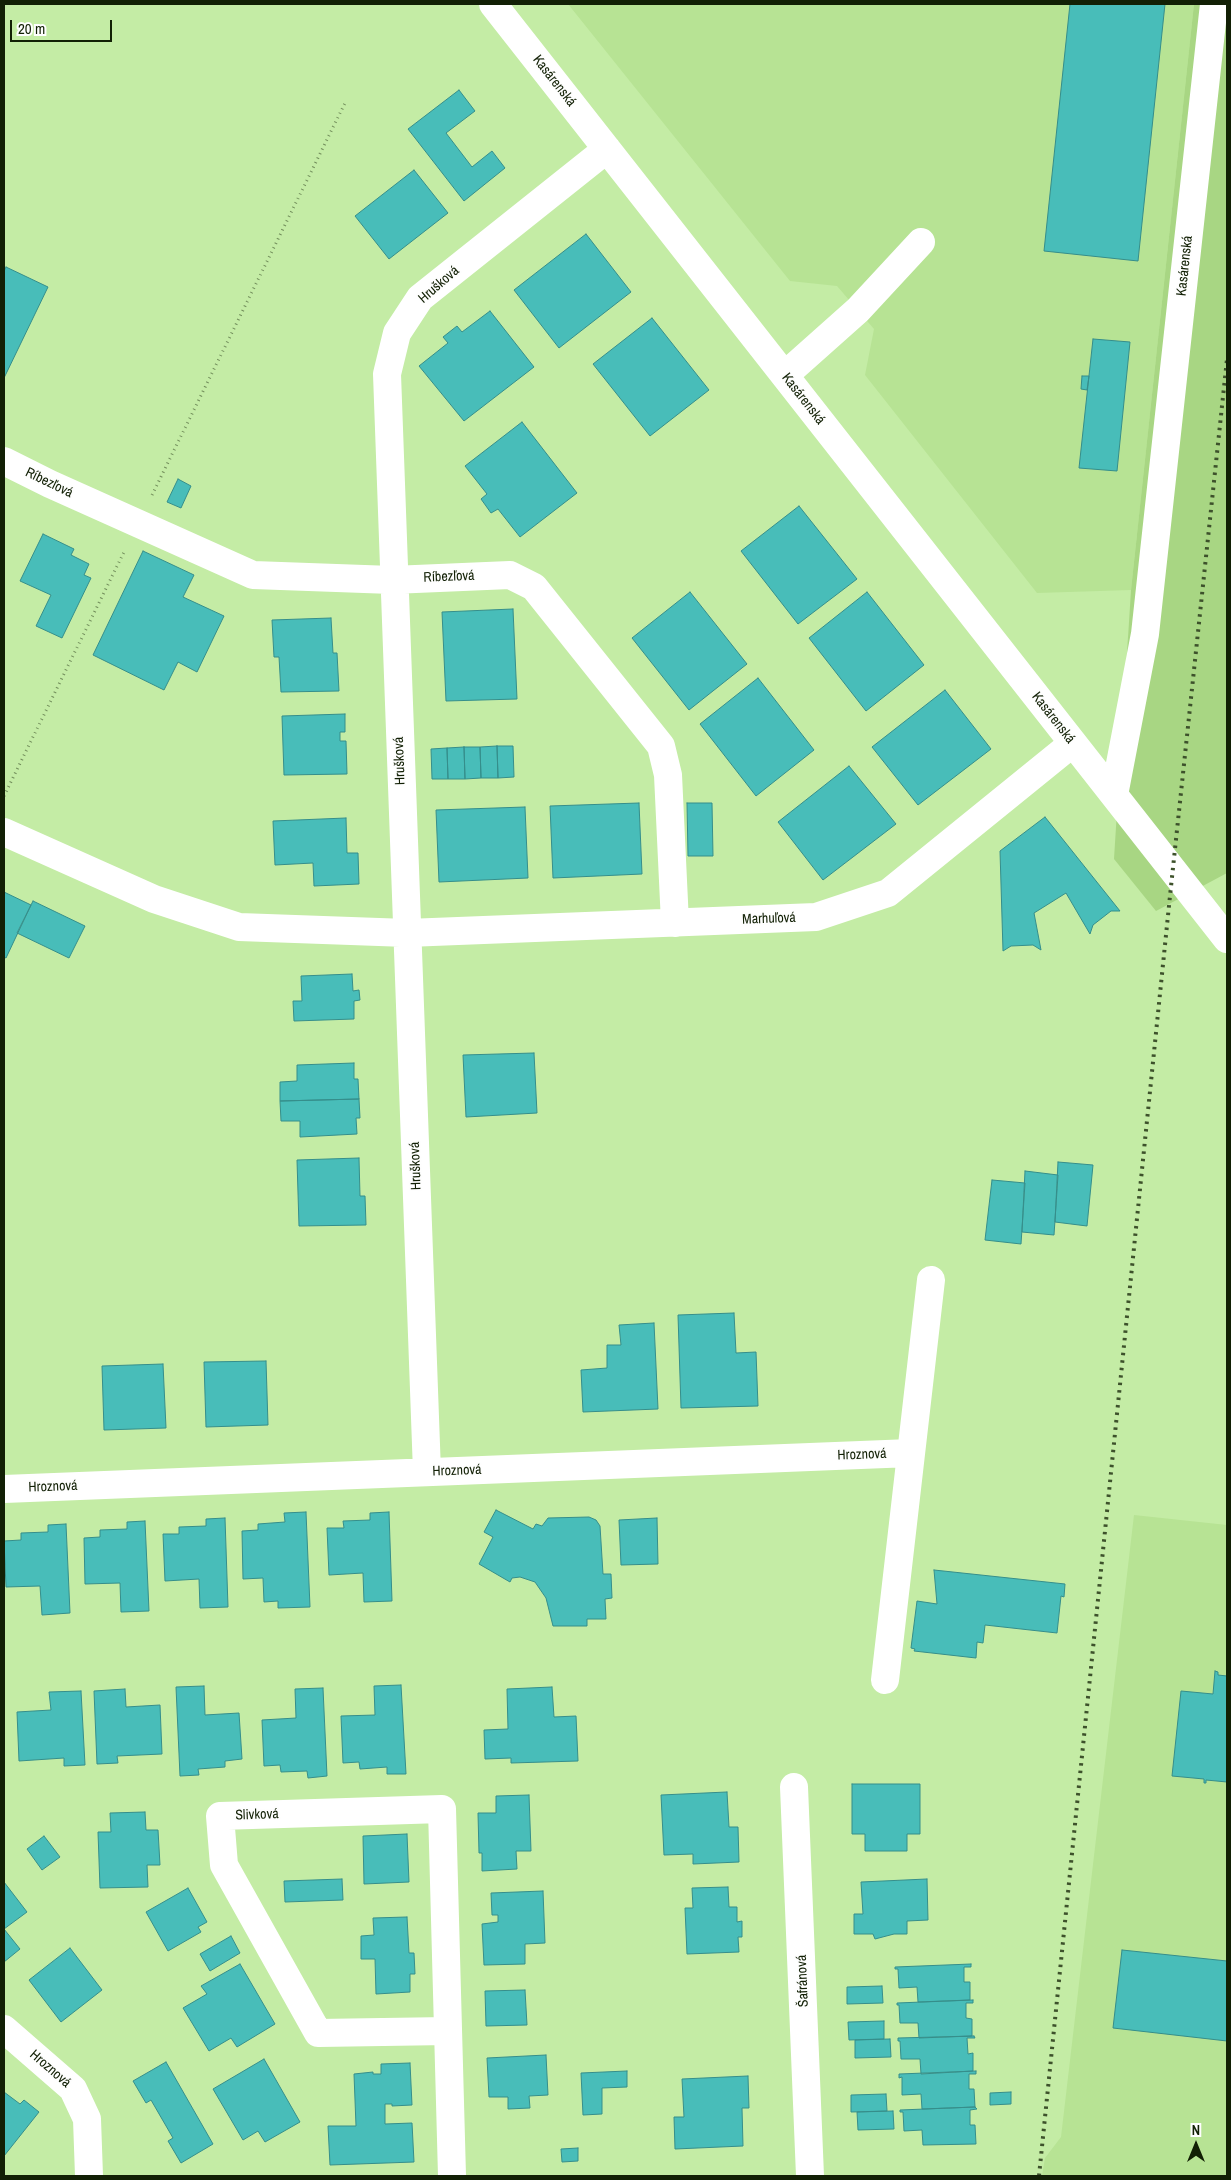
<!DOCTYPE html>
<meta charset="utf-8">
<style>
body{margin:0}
#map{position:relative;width:1231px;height:2180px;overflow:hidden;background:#c4eca5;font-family:"Archivo Narrow",sans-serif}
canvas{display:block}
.frame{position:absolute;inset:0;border:5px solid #122005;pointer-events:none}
.north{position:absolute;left:1171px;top:2120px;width:50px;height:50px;-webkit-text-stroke:4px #fefefe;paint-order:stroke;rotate:0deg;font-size:14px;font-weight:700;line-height:20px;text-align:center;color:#122005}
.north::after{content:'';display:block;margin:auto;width:18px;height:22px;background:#122005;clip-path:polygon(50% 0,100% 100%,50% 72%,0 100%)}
.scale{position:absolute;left:10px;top:20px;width:102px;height:22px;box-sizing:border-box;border:2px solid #122005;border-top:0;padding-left:6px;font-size:15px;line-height:18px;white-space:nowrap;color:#122005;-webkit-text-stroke:4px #fefefe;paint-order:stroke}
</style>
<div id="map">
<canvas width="1231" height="2180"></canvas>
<div class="frame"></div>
<div class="north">N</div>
<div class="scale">20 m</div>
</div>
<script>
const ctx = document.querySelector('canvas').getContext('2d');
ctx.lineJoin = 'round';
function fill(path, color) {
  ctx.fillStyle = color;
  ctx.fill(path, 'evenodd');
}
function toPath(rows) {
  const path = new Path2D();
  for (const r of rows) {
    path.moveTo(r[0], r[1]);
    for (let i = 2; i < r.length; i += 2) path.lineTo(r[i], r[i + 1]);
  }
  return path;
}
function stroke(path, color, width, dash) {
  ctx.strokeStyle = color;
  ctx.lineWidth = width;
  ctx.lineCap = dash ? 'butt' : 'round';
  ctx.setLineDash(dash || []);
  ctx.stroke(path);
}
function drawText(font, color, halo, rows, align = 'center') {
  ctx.font = font + ' "Archivo Narrow",sans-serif';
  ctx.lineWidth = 4;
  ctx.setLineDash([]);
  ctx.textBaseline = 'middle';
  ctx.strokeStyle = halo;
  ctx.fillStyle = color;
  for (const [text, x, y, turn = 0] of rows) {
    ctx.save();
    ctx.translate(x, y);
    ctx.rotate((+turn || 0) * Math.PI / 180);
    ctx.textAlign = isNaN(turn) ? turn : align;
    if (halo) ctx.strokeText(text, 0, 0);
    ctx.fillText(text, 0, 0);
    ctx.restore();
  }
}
const built = toPath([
 [568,4,1194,4,1131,590,1037,593,865,375,874,329,837,286,790,281],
 [1134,1515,1227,1525,1227,2176,1042,2176,1045,2158,1061,2137]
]);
const green = toPath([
 [1194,4,1227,4,1227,873,1156,911,1114,859,1131,590]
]);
const building = toPath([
 [1070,4,1165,4,1138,261,1044,251,1070,4],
 [459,90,475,111,446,133,472,167,492,151,505,168,464,201,408,129,459,90],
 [414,170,448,213,389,259,355,216,414,170],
 [586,234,631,292,559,348,514,290,586,234],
 [6,267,48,287,4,378,4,271,6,267],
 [490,311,534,367,464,421,419,366,448,343,443,337,457,326,462,332,490,311],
 [652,318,709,390,650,436,593,364,652,318],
 [1093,339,1130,342,1117,471,1079,468,1093,339],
 [1082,376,1089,376,1087,390,1081,389,1082,376],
 [522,422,577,493,520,537,498,509,491,513,481,499,487,494,465,466,522,422],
 [178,479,191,486,181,508,167,502,178,479],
 [799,506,857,579,798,624,741,551,799,506],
 [43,534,74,549,71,555,89,564,84,575,91,578,62,638,36,626,51,595,20,581,43,534],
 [143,551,194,575,183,597,224,616,197,672,178,662,164,690,93,655,143,551],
 [690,592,747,664,689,710,632,638,690,592],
 [867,592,924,665,866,711,809,638,867,592],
 [513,609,517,699,446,701,442,612,513,609],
 [331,618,333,653,337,653,339,691,281,692,279,657,274,657,272,620,331,618],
 [758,678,814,750,756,796,700,724,758,678],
 [945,690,991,749,918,805,872,747,945,690],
 [345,714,345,732,340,732,340,741,346,741,347,774,284,775,282,716,345,714],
 [497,746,498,778,481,778,480,747,497,746],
 [497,746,513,746,514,777,498,778,497,746],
 [464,747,465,779,448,779,447,748,464,747],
 [464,747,480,747,481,778,465,779,464,747],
 [447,748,448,779,432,779,431,749,447,748],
 [849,766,896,824,823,880,778,822,849,766],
 [639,803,642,874,553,878,550,806,639,803],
 [687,803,712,803,713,856,688,856,687,803],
 [525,807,528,878,439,882,436,810,525,807],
 [1045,817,1120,911,1111,911,1093,925,1090,934,1066,893,1034,913,1041,950,1033,945,1011,946,1003,951,1000,851,1045,817],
 [346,818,347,853,358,853,359,884,314,886,313,863,275,865,273,821,346,818],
 [4,892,31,905,6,958,4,957,4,892],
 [33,901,85,926,69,958,17,933,33,901],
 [352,974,353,991,359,990,360,1000,354,1001,354,1019,294,1021,293,1001,302,1001,301,976,352,974],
 [534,1053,537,1113,466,1117,463,1055,534,1053],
 [354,1063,354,1079,358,1079,359,1099,280,1101,280,1082,297,1081,297,1065,354,1063],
 [359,1099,360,1118,356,1118,357,1134,300,1137,300,1121,281,1121,280,1101,359,1099],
 [359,1158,360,1196,365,1196,366,1225,299,1226,297,1160,359,1158],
 [1058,1162,1093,1165,1087,1226,1055,1222,1058,1162],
 [1025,1171,1058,1175,1054,1235,1022,1232,1025,1171],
 [992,1180,1025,1183,1021,1244,985,1240,992,1180],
 [734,1313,736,1353,756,1352,758,1406,681,1408,678,1315,734,1313],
 [654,1323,658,1409,583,1412,581,1370,607,1368,607,1345,621,1345,619,1325,654,1323],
 [266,1361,268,1425,206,1427,204,1362,266,1361],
 [163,1364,166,1428,104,1430,102,1366,163,1364],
 [496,1510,533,1529,536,1524,542,1526,548,1518,589,1517,596,1520,600,1526,603,1574,611,1574,612,1598,605,1599,606,1619,587,1619,587,1626,553,1626,546,1598,535,1582,520,1577,512,1578,510,1582,479,1564,493,1537,484,1532,496,1510],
 [306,1512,310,1607,278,1608,278,1601,264,1602,263,1578,243,1579,242,1531,258,1530,258,1524,285,1522,284,1513,306,1512],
 [389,1512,392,1601,364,1602,363,1573,329,1575,327,1528,344,1528,343,1521,370,1520,370,1513,389,1512],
 [225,1518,228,1607,200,1608,199,1579,165,1581,163,1534,179,1534,179,1527,206,1526,206,1519,225,1518],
 [657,1518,658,1564,621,1565,619,1520,657,1518],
 [145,1521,149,1611,121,1612,120,1583,85,1584,84,1538,100,1537,100,1530,127,1529,127,1522,145,1521],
 [66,1524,70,1613,42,1615,40,1586,6,1587,4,1541,21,1540,21,1533,48,1532,48,1525,66,1524],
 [934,1570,1065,1584,1064,1597,1061,1596,1057,1633,985,1625,983,1643,977,1642,976,1658,914,1651,915,1649,911,1648,917,1601,937,1604,934,1570],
 [1215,1671,1218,1672,1218,1675,1227,1676,1227,1782,1206,1780,1206,1783,1204,1783,1204,1779,1172,1776,1181,1691,1213,1694,1215,1671],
 [401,1685,406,1774,387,1774,387,1767,360,1769,359,1762,343,1763,341,1716,375,1715,374,1686,401,1685],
 [204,1686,205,1715,239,1713,242,1759,225,1761,225,1767,198,1769,199,1775,180,1776,176,1687,204,1686],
 [552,1687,554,1717,576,1716,578,1761,511,1763,511,1758,485,1759,484,1730,508,1729,507,1689,552,1687],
 [323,1688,327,1776,308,1778,307,1771,281,1772,280,1765,264,1766,262,1720,296,1718,295,1689,323,1688],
 [125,1689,126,1707,160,1705,162,1754,117,1756,118,1763,97,1764,94,1691,125,1689],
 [81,1691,85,1765,64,1766,64,1758,19,1761,17,1712,51,1710,49,1692,81,1691],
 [852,1784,920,1784,920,1834,907,1834,907,1851,865,1851,865,1834,852,1834,852,1784],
 [727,1792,729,1827,738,1827,739,1862,693,1864,693,1854,664,1855,661,1795,727,1792],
 [529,1795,531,1851,516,1851,517,1869,482,1871,482,1853,479,1853,478,1813,496,1813,496,1796,529,1795],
 [145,1812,146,1830,158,1830,160,1865,147,1865,148,1887,100,1888,98,1832,111,1832,110,1813,145,1812],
 [407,1834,409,1882,364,1884,363,1836,407,1834],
 [44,1836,60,1857,42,1870,27,1849,44,1836],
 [342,1879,343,1900,285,1902,284,1881,342,1879],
 [927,1879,928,1920,907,1921,907,1934,894,1934,875,1939,873,1934,854,1934,854,1914,863,1914,861,1882,927,1879],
 [4,1882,27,1912,4,1929,20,1949,4,1962,4,1882],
 [728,1887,729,1907,737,1907,737,1922,742,1921,742,1937,738,1937,739,1952,687,1954,685,1908,693,1908,692,1888,728,1887],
 [188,1888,207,1922,198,1927,201,1932,168,1951,146,1912,188,1888],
 [543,1891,545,1943,525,1944,525,1964,484,1965,482,1924,498,1922,498,1915,492,1915,491,1893,543,1891],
 [407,1917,409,1953,414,1953,415,1974,410,1974,410,1992,376,1994,375,1959,361,1959,361,1936,374,1935,373,1918,407,1917],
 [231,1936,240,1953,210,1971,200,1954,231,1936],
 [70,1948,102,1990,61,2022,29,1980,70,1948],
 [1122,1950,1227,1961,1227,2041,1113,2028,1122,1950],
 [240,1964,275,2024,237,2047,231,2038,209,2051,183,2008,207,1994,201,1986,240,1964],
 [971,1964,971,1967,964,1967,964,1982,970,1982,970,2000,918,2002,917,1987,899,1988,898,1969,895,1969,895,1967,971,1964],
 [882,1986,883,2003,847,2004,847,1987,882,1986],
 [525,1990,527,2025,486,2026,485,1991,525,1990],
 [973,2000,973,2003,966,2003,966,2018,972,2019,972,2036,919,2038,918,2023,900,2023,899,2005,897,2005,897,2003,973,2000],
 [884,2021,884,2039,849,2040,848,2022,884,2021],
 [974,2036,975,2038,967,2038,968,2054,973,2053,973,2071,921,2074,920,2059,901,2059,900,2041,898,2041,898,2038,974,2036],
 [890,2039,891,2057,855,2058,855,2040,890,2039],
 [546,2055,548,2095,529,2096,530,2108,508,2109,508,2097,489,2097,487,2058,546,2055],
 [264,2059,300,2122,265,2142,258,2131,243,2140,213,2089,264,2059],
 [166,2062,213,2144,181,2163,168,2141,173,2138,151,2100,146,2103,133,2081,166,2062],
 [410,2063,412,2105,392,2106,392,2104,385,2104,385,2124,412,2123,414,2162,330,2165,328,2126,356,2126,354,2074,373,2072,373,2074,381,2074,381,2064,410,2063],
 [627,2071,627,2087,602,2088,602,2114,583,2115,581,2073,627,2071],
 [976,2071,976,2074,969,2074,969,2089,974,2089,975,2107,922,2109,921,2094,902,2095,902,2077,899,2078,899,2074,976,2071],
 [748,2076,749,2108,742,2108,743,2146,675,2149,674,2117,684,2117,682,2079,748,2076],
 [4,2092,20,2104,24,2100,39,2112,4,2156,4,2092],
 [1011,2092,1011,2104,990,2105,990,2093,1011,2092],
 [886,2094,887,2111,851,2112,851,2095,886,2094],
 [975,2107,977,2109,970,2110,970,2125,975,2125,976,2144,923,2145,922,2130,904,2131,903,2112,900,2112,900,2110,975,2107],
 [893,2111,894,2129,858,2130,857,2112,893,2111],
 [578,2148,578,2161,562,2162,561,2149,578,2148]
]);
const path = toPath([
 [152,495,345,103],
 [4,796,124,552]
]);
const minor = toPath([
 [493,4,1227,939],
 [785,375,858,310,921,242],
 [4,461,50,484,253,575,392,580,510,575,534,587,661,746,668,775,675,923],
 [1114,795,1145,634,1214,4],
 [4,832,154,899,239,927,407,933,816,917,888,893,1073,743],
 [427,1472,387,374,397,333,420,298,607,149],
 [4,1489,911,1453],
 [885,1680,931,1280],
 [794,1787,810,2176],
 [4,2029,73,2089,87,2119,89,2176],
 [448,2031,318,2033,224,1865,220,1816,442,1809,451,2139,452,2176]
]);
const rail = toPath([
 [1039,2176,1170,896,1227,359]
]);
const streetNames = [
 ["Kasárenská",554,81,52],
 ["Kasárenská",1185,266,-84],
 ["Hrušková",439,285,-41],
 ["Kasárenská",803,399,52],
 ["Ríbezľová",49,483,26],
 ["Ríbezľová",449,577,-2],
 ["Kasárenská",1053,718,52],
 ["Hrušková",400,761,-92],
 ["Marhuľová",769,919,-2],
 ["Hrušková",416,1166,-92],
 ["Hroznová",862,1455,-2],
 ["Hroznová",457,1471,-2],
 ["Hroznová",53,1487,-2],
 ["Slivková",257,1815,-2],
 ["Šafránová",803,1981,-92],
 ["Hroznová",50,2069,41]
];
fill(built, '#b7e394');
fill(green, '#a8d683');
fill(building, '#48bdb9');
stroke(building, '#358e8b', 1);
stroke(path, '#738f5c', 3, [1, 4]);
stroke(minor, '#fff', 28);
stroke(rail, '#3d512b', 4, [2.5, 5]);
drawText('14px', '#122005', '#fefefe', streetNames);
</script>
